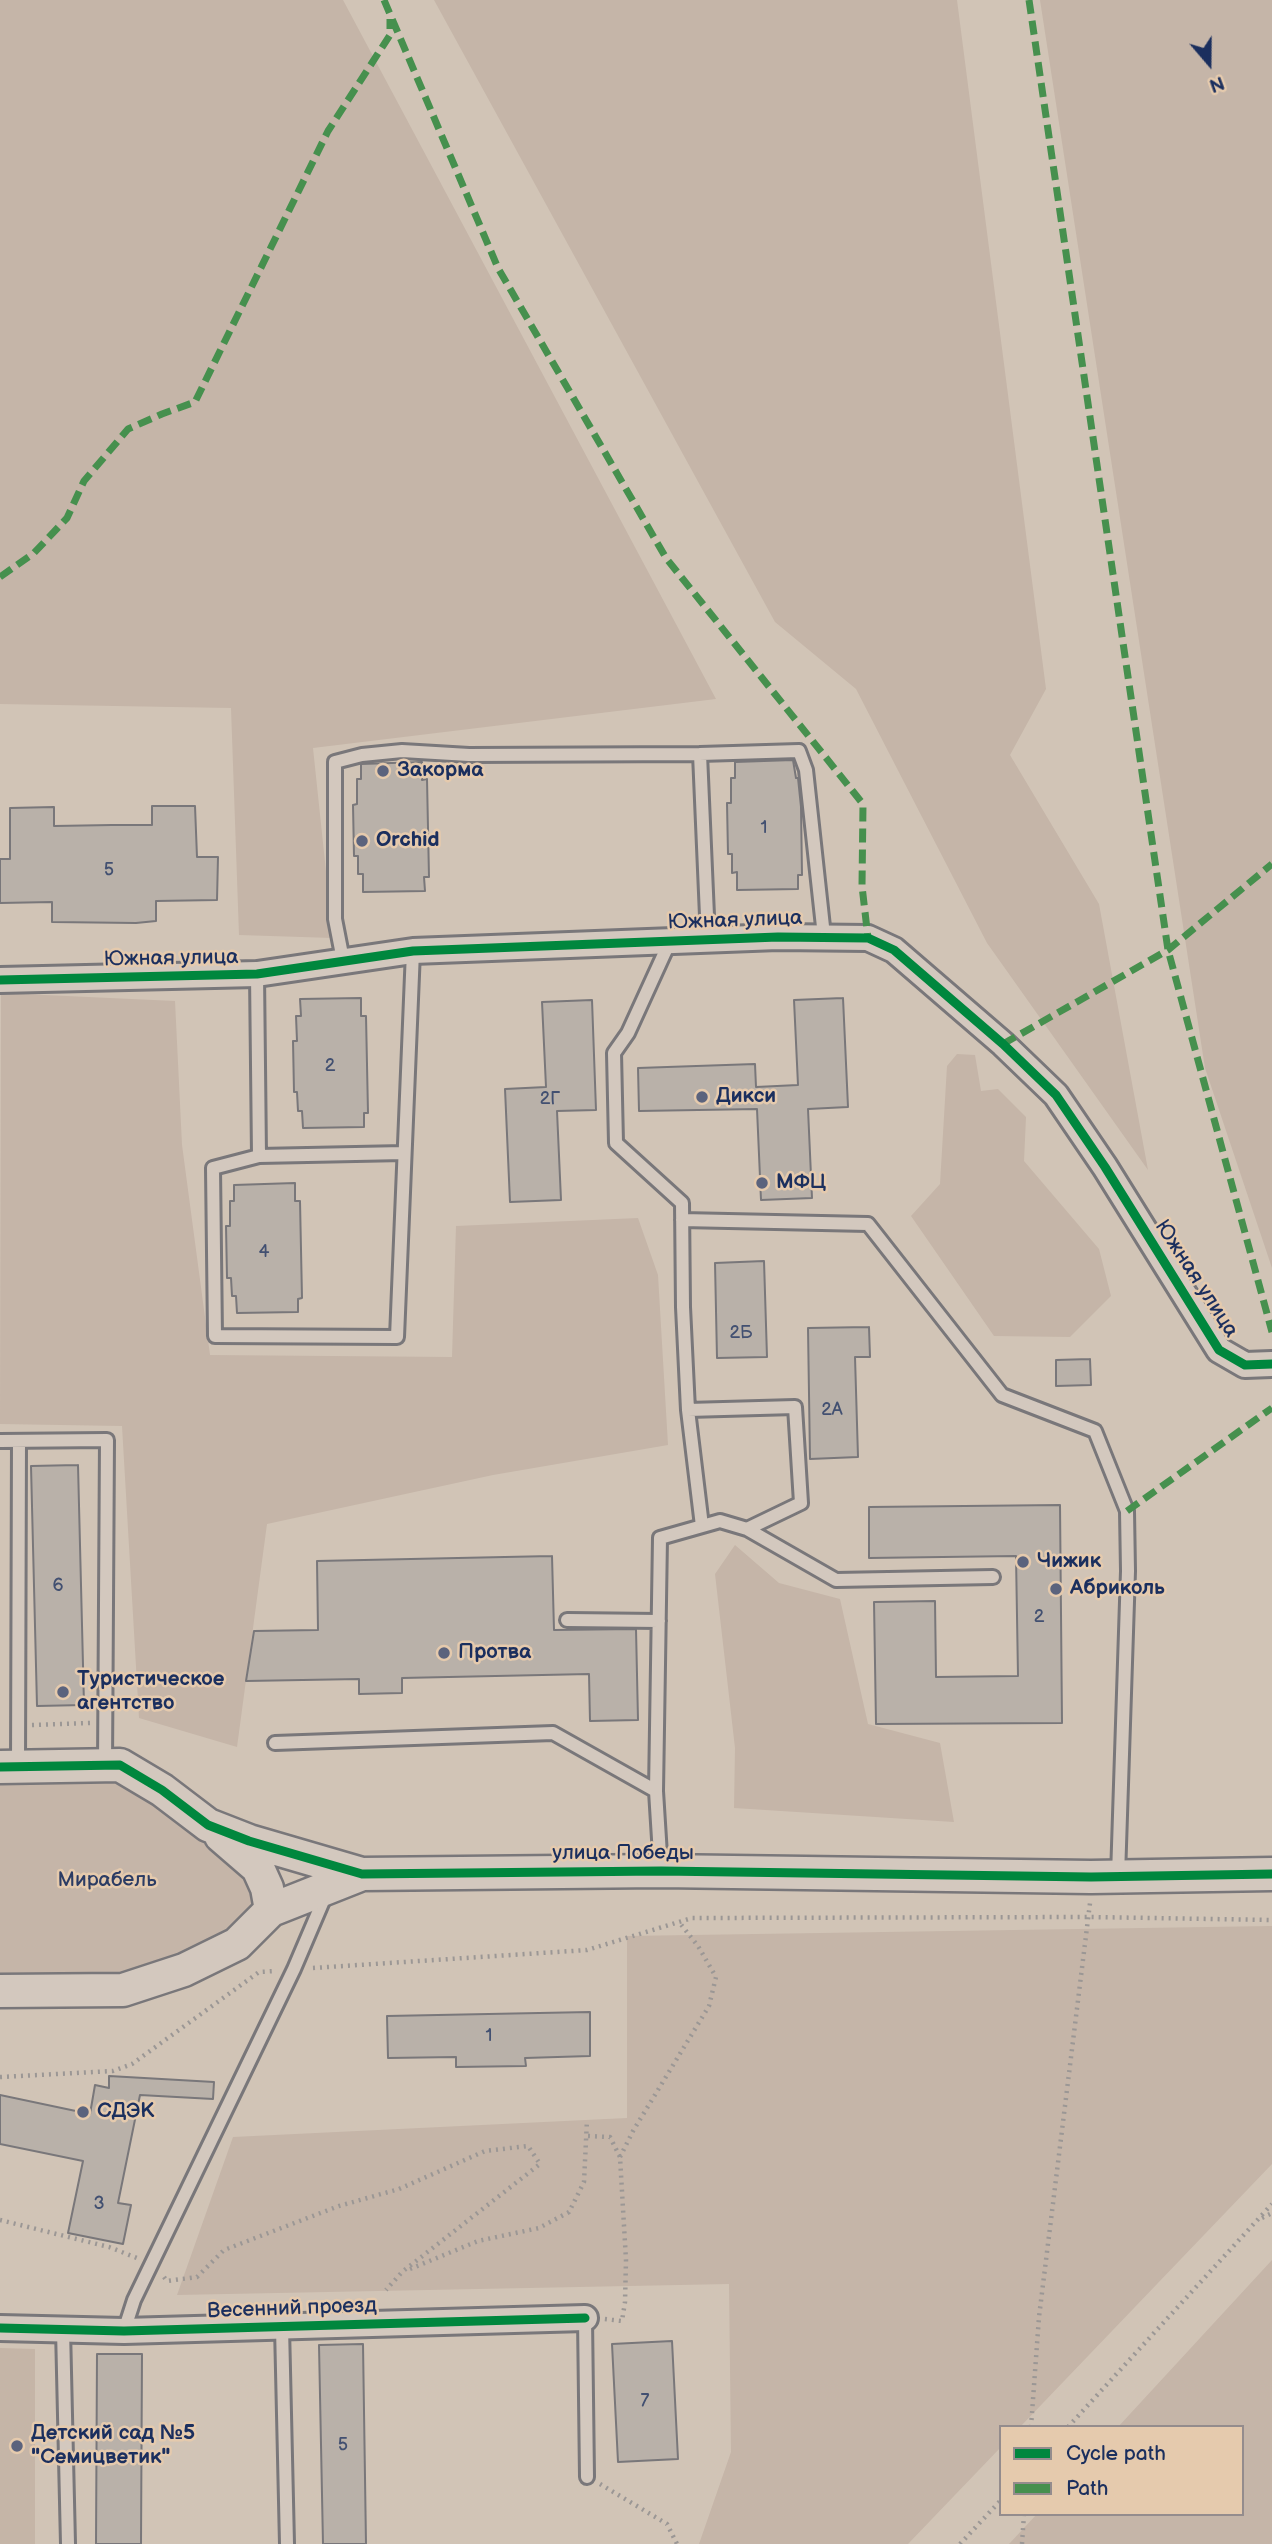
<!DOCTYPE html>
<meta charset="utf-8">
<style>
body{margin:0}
#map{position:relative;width:1272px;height:2544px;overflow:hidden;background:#d1c4b6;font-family:"Balsamiq Sans",sans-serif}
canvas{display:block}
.legend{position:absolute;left:999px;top:2425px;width:245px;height:91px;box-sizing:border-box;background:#e5caad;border:2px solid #948c8d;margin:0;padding:9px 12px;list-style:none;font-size:21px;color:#1b2f5e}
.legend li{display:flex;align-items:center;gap:14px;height:35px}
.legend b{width:35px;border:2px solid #948c8d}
.north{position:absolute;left:1174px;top:28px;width:70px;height:70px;-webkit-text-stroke:5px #e5caad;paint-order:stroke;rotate:160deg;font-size:19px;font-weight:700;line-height:28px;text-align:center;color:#1b2f5e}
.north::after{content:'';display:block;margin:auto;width:24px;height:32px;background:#1b2f5e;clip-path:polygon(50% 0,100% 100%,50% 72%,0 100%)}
</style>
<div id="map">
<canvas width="1272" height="2544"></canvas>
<ul class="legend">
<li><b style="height:9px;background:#00873e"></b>Cycle path</li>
<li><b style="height:9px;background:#46904e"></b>Path</li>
</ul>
<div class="north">N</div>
</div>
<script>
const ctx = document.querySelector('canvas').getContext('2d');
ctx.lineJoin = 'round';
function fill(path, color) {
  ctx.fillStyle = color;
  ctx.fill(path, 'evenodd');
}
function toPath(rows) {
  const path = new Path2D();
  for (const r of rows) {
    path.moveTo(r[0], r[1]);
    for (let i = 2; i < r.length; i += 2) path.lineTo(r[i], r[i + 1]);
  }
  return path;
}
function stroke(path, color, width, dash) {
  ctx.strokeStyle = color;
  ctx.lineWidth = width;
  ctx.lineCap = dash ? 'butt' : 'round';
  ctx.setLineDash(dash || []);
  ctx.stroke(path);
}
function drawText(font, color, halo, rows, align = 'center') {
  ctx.font = font + ' "Balsamiq Sans",sans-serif';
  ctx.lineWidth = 5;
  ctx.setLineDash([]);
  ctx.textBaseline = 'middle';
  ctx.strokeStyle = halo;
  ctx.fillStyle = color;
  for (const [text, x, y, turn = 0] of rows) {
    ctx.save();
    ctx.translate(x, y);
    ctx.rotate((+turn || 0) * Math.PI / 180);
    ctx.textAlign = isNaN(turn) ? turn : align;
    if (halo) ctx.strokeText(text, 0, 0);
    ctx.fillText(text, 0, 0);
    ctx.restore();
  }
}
const built = toPath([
 [0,2348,35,2349,35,2544,0,2544]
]);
const green = toPath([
 [0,0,343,0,716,699,313,748,333,938,239,935,231,708,0,704],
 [434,0,957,0,1046,689,1010,755,1099,904,1148,1170,987,943,856,689,775,622],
 [1040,0,1272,0,1272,1268,1205,1068],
 [1,993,175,1001,182,1145,210,1355,452,1357,456,1226,638,1218,658,1275,668,1445,493,1475,267,1524,237,1747,139,1718,122,1426,0,1424],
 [957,1054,975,1055,981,1091,998,1089,1026,1117,1024,1161,1099,1249,1111,1296,1070,1337,994,1336,911,1216,940,1184,947,1066],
 [735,1545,779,1583,840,1599,868,1724,940,1743,954,1822,734,1808,735,1748,715,1574],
 [120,1765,209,1825,271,1910,184,1970,0,1991,0,1767],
 [1272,1926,1272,2164,1020,2427,1001,2427,1001,2447,908,2544,699,2544,731,2452,729,2284,177,2295,233,2137,627,2118,627,1936],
 [1272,2260,1272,2544,1009,2544,1037,2514,1242,2514,1242,2427,1118,2427]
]);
const building = toPath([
 [793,760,796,778,798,778,801,807,802,875,798,875,798,889,737,890,737,872,732,873,732,854,728,854,727,803,731,803,731,778,735,778,735,762,793,760],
 [422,762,422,780,427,779,429,877,424,877,425,891,363,892,363,874,358,874,358,856,354,856,353,805,357,804,357,779,361,779,361,764,422,762],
 [152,806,195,806,197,857,218,857,217,900,156,901,156,921,136,923,52,922,52,902,0,903,0,859,10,859,10,808,54,807,54,826,112,825,152,825,152,806],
 [361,998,361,1016,366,1016,368,1113,364,1113,364,1127,303,1128,302,1111,298,1111,297,1092,294,1092,293,1041,297,1041,296,1016,301,1016,300,999,361,998],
 [843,998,848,1107,808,1109,812,1198,761,1200,757,1109,639,1111,638,1068,755,1064,756,1087,798,1085,794,1000,843,998],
 [592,1000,596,1110,557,1111,561,1200,510,1202,505,1089,546,1087,542,1002,592,1000],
 [295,1183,295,1201,300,1201,302,1298,298,1299,298,1312,237,1313,236,1296,232,1296,231,1278,227,1278,226,1226,230,1226,230,1201,234,1201,234,1185,295,1183],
 [764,1261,767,1357,717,1358,715,1263,764,1261],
 [869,1327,870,1357,855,1357,858,1457,810,1459,808,1328,869,1327],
 [1090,1359,1091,1385,1056,1386,1056,1360,1090,1359],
 [78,1465,84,1705,37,1706,31,1466,78,1465],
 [1060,1505,1062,1723,876,1724,874,1602,935,1601,936,1677,1018,1676,1016,1556,869,1558,869,1507,1060,1505],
 [552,1556,554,1630,636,1629,638,1720,590,1721,589,1674,402,1678,402,1693,359,1694,359,1679,246,1681,254,1631,318,1630,317,1561,552,1556],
 [590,2012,590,2056,525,2058,526,2066,456,2067,456,2057,388,2058,387,2016,590,2012],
 [109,2076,214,2082,213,2099,140,2095,118,2203,131,2205,123,2244,68,2233,83,2161,0,2144,0,2095,90,2114,95,2085,109,2088,109,2076],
 [672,2341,678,2459,618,2462,612,2344,672,2341],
 [363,2344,366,2544,323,2544,319,2345,363,2344],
 [97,2354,142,2354,141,2544,96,2544,97,2354]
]);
const path = toPath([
 [32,1725,90,1723],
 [313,1968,587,1950,692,1918,1090,1917,1272,1920],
 [0,2077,113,2071,132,2064,259,1972,276,1971],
 [588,2136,610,2137,620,2157,626,2260,625,2302,622,2321,604,2319],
 [620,2157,633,2131,709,2006,716,1977,698,1946,679,1922],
 [1262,2218,1272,2213],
 [0,2220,109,2247,137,2258],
 [410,2269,478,2241,539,2228,569,2212,584,2182,587,2120],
 [164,2277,167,2281,197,2277,224,2250,339,2206,399,2189,485,2151,528,2146,540,2164,402,2272,386,2290],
 [1031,2427,1039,2317,1090,1903],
 [1068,2427,1272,2204],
 [600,2484,667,2524,677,2544],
 [960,2544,1001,2500],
 [1022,2544,1024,2514]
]);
const service = toPath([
 [700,754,708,939],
 [670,941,628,1033,614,1053,616,1143,682,1203,683,1307,688,1410,702,1526],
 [343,960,335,919,335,762,362,755,402,751,469,755,700,754,799,751,806,770,824,936],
 [257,974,259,1156],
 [404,1153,259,1156,213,1168,215,1336,397,1337,413,951],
 [682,1220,868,1224,1002,1395,1095,1431,1127,1511,1128,1571,1118,1876],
 [688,1410,795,1407,801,1503,747,1529],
 [0,1441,107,1440,105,1766],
 [567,1620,659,1621],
 [275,1743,553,1733,656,1791,661,1871],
 [18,1766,19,1441],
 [656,1791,660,1538,720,1521,747,1529,836,1580,993,1577],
 [585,2318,587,2477],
 [282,2327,287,2544],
 [63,2329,68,2544],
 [124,2331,134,2300,294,1969,326,1894]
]);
const minor = toPath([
 [0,980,257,974,413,951,778,937,868,938,894,950,1003,1044,1056,1095,1105,1167,1219,1350,1245,1365,1272,1364],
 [0,2328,124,2331,585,2318]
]);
const tertiary = toPath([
 [0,1767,120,1765,162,1790,208,1825,249,1841,362,1874,661,1871,1091,1877,1272,1874],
 [221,1836,258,1868,267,1888,271,1910],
 [0,1991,123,1990,184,1970,237,1944,271,1910,362,1874]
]);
const quiet = toPath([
 [384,0,498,268,666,558,863,804,862,886,868,938],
 [1029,0,1168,950,1272,1332],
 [0,577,34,553,67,518,84,481,128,429,162,414,195,402,328,131,390,35,390,19],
 [1003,1044,1168,950,1272,864],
 [1127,1511,1272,1408]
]);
const cycleway = toPath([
 [0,980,257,974,413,951,778,937,868,938,894,950,1003,1044,1056,1095,1105,1167,1219,1350,1245,1365,1272,1364],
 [0,1767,120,1765,162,1790,208,1825,249,1841,362,1874,661,1871,1091,1877,1272,1874],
 [0,2328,124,2331,585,2318]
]);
const markers = [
 [383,771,7,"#5b637d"],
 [362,841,7,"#5b637d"],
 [702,1097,7,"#5b637d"],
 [762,1183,7,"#5b637d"],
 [1023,1562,7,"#5b637d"],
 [1056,1589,7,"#5b637d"],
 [444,1653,7,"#5b637d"],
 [63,1692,7,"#5b637d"],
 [83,2112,7,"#5b637d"],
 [17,2446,7,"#5b637d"]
];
const numberNames = [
 ["1",764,828],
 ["5",109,870],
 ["2",330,1066],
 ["2Г",550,1099],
 ["4",264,1252],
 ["2Б",741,1333],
 ["2А",832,1410],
 ["6",58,1586],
 ["2",1039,1617],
 ["1",489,2036],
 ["3",99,2204],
 ["7",645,2401],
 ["5",343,2445]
];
const poiNames = [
 ["Закорма",397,771],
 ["Orchid",376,841],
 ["Дикси",716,1097],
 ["МФЦ",776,1183],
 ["Чижик",1037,1562],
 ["Абриколь",1070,1589],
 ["Протва",458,1653],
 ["Туристическое",77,1680],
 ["агентство",77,1704],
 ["СДЭК",97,2112],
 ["Детский сад №5",31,2434],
 ["\"Семицветик\"",31,2458]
];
const streetNames = [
 ["Южная улица",735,921,-2],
 ["Южная улица",171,959,-1],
 ["Южная улица",1196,1279,57],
 ["улица Победы",623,1854],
 ["Весенний проезд",292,2309,-2]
];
const parkNames = [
 ["Мирабель",107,1881]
];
fill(built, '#c5b5a7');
fill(green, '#c5b5a8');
fill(building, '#b9b1a9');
stroke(building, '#79777a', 2);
stroke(service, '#79777a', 18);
stroke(minor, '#79777a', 30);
stroke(tertiary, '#79777a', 37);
stroke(path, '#9b9795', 4.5, [2, 5]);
stroke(service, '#d3c8be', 12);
stroke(minor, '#d3c8be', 24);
stroke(tertiary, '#d3c8be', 32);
stroke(quiet, '#46904e', 7, [14, 7]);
stroke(cycleway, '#00873e', 9);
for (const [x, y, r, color] of markers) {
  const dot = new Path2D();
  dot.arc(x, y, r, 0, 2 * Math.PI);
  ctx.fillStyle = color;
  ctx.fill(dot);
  stroke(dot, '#e5caad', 2.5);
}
drawText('18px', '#425071', null, numberNames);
drawText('bold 21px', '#1b2f5e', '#e5caad', poiNames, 'left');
drawText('21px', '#1b2f5e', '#e5caad', streetNames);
drawText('21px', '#2c3c64', '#e5caad', parkNames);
</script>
